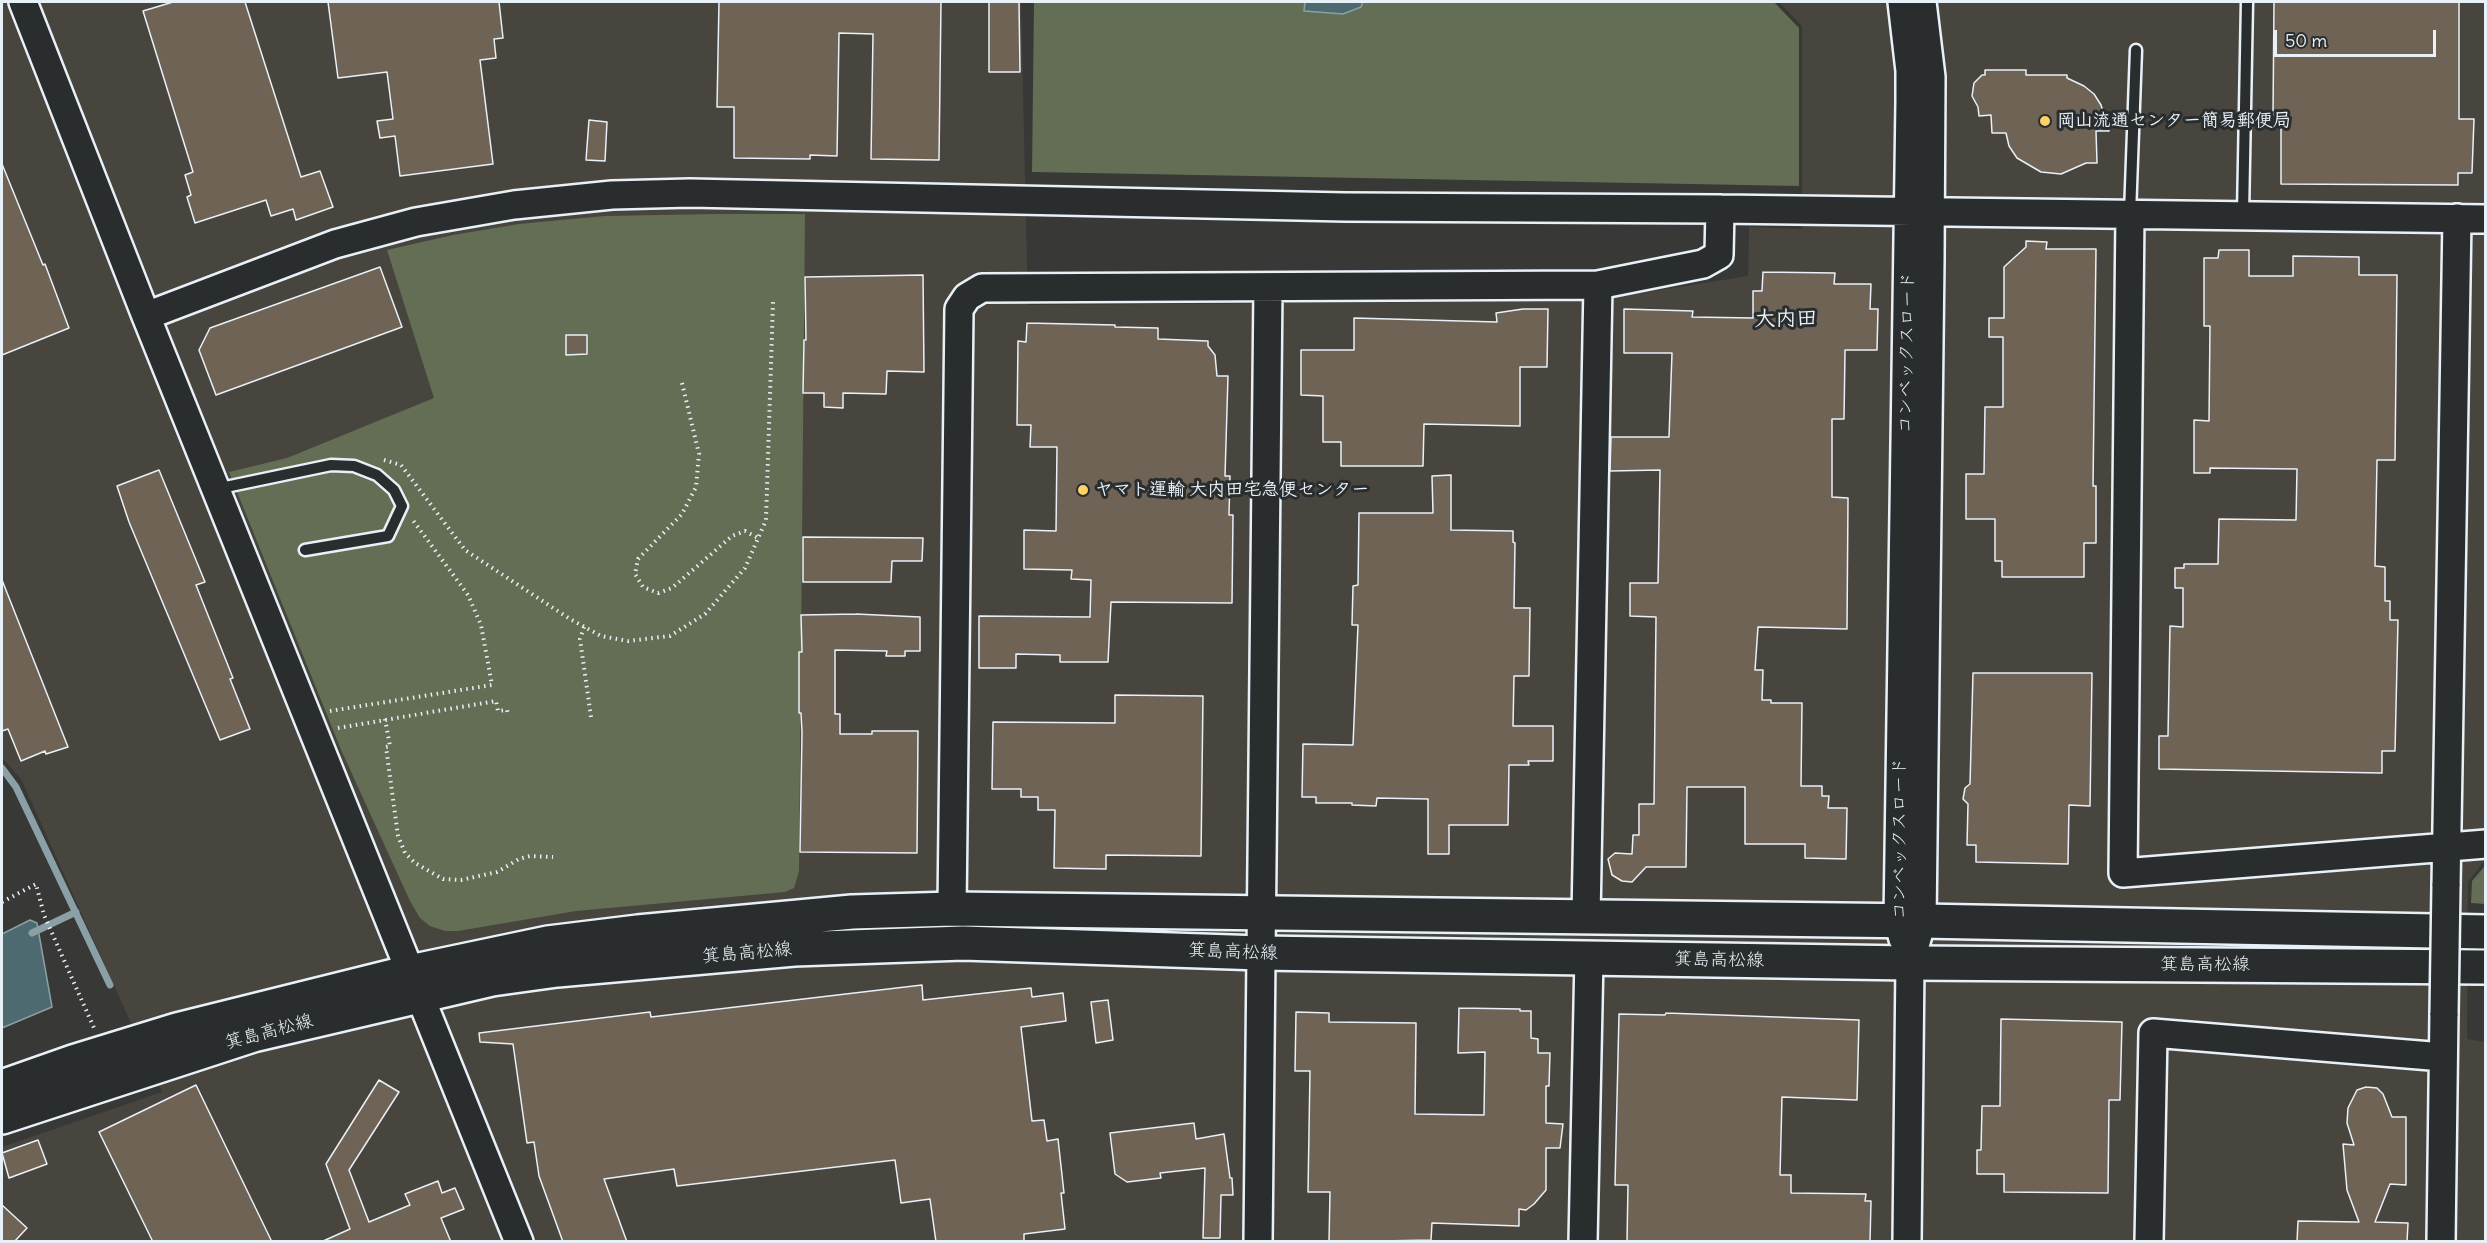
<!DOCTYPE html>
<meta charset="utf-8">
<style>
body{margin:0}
#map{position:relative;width:2487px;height:1243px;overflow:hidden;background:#383836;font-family:Delius,sans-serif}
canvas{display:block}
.frame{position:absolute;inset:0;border:3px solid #e8f1f8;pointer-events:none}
.scale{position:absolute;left:2274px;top:30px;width:162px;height:27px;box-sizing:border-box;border:3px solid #e8f1f8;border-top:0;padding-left:8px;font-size:18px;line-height:21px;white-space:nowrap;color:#e8f1f8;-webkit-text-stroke:4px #2a2d2e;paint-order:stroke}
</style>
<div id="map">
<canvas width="2487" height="1243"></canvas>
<div class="frame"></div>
<div class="scale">50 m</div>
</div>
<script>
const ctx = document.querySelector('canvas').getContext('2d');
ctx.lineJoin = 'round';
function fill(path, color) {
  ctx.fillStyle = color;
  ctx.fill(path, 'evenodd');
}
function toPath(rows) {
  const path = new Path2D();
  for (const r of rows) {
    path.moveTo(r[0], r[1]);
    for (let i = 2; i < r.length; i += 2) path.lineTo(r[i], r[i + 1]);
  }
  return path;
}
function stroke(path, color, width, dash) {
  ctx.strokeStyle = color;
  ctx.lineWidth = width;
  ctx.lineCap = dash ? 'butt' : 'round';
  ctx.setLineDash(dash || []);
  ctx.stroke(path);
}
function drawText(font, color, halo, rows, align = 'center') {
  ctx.font = font + ' Delius,"Klee One",sans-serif';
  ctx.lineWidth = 6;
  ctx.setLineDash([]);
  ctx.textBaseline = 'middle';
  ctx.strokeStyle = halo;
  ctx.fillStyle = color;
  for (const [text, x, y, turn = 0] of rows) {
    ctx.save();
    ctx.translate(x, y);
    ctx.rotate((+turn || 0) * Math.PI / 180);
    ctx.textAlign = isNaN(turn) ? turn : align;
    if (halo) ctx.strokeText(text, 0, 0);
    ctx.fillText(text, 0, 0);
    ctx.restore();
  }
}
const built = toPath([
 [2,2,1021,2,1028,305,1566,301,1622,296,1748,276,1749,227,1802,229,1802,26,1779,2,2485,2,2486,861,2483,862,2468,882,2467,1039,2485,1042,2485,1241,2,1241,2,1147,162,1092,21,779,2,758]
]);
const green = toPath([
 [1034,2,1305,2,1305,11,1361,7,1363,2,1774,2,1799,28,1799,186,1032,172],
 [717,214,805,214,799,871,794,888,785,892,576,911,458,931,445,931,430,926,420,918,410,901,342,752,229,472,287,458,434,398,387,250,453,235,519,224,604,216],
 [2484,867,2485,904,2471,903,2472,881]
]);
const water = toPath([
 [1305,2,1363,2,1361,7,1343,14,1304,11,1305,2],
 [30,920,37,923,52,1007,2,1028,2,934,30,920]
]);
const stream = toPath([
 [2,768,16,787,110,985],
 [32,933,76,912]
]);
const building = toPath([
 [173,2,245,2,301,177,320,171,333,207,296,220,293,209,271,216,266,200,195,223,187,197,191,195,185,175,193,172,143,11,173,2],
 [328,2,499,2,503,38,494,39,496,58,480,60,493,164,400,176,395,136,380,138,377,121,393,119,387,72,338,78,328,2],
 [719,2,941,2,939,160,871,159,873,34,839,33,837,156,810,155,810,159,734,158,734,107,717,107,719,2],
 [989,2,1019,2,1020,72,989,72,989,2],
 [2274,2,2459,2,2459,119,2474,119,2472,173,2458,173,2458,185,2281,184,2281,116,2273,115,2274,2],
 [1985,70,2026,70,2026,75,2067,75,2067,78,2084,86,2094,94,2101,105,2109,131,2096,131,2097,163,2086,163,2061,174,2041,172,2017,158,2009,146,2006,133,1992,133,1991,115,1979,116,1978,107,1972,96,1974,83,1982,75,1985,75,1985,70],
 [589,120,607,122,605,161,586,160,589,120],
 [2,164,43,265,45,264,69,328,2,355,2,164],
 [2026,241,2047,242,2046,249,2096,249,2093,486,2096,486,2096,543,2084,543,2084,577,2002,577,2002,561,1995,561,1995,519,1966,519,1966,474,1984,474,1985,407,2003,407,2003,337,1989,337,1989,318,2004,318,2004,267,2026,247,2026,241],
 [2219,250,2249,250,2249,276,2293,276,2293,256,2359,257,2359,275,2397,275,2395,460,2377,460,2375,566,2385,567,2385,601,2390,601,2390,620,2398,620,2395,751,2382,751,2382,773,2159,769,2159,736,2168,736,2170,626,2183,627,2183,588,2175,588,2175,568,2184,568,2184,564,2218,564,2219,519,2296,520,2297,469,2210,468,2210,473,2194,473,2194,420,2209,421,2210,326,2204,326,2204,258,2218,258,2219,250],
 [380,267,402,327,216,395,199,350,210,328,380,267],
 [1763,272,1835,273,1834,284,1871,284,1870,309,1878,309,1877,350,1845,350,1844,419,1832,419,1832,497,1848,498,1847,629,1758,627,1755,670,1763,670,1762,700,1771,700,1771,703,1802,703,1801,786,1822,786,1822,796,1829,796,1828,808,1847,808,1846,859,1805,858,1805,844,1745,844,1745,787,1687,787,1686,867,1646,867,1632,882,1622,881,1612,875,1608,859,1615,853,1632,854,1633,835,1639,835,1639,804,1654,804,1656,617,1630,616,1630,583,1658,583,1660,470,1610,471,1611,437,1669,437,1672,353,1624,353,1624,309,1693,311,1692,317,1753,318,1753,291,1762,291,1763,272],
 [923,275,924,372,887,371,886,394,843,393,843,408,824,407,824,393,803,393,804,340,806,340,805,277,923,275],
 [1523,309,1548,309,1547,367,1520,367,1520,426,1424,424,1423,466,1341,466,1341,442,1323,442,1323,396,1301,395,1301,350,1354,350,1354,318,1497,322,1496,313,1523,309],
 [1027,323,1115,325,1115,327,1158,328,1158,339,1208,341,1208,346,1215,355,1217,376,1228,376,1225,476,1230,476,1229,515,1233,515,1232,603,1111,602,1108,662,1060,662,1060,655,1016,654,1016,668,979,668,979,616,1090,617,1091,580,1071,579,1072,570,1024,569,1024,530,1056,531,1057,447,1030,447,1031,425,1017,425,1018,341,1026,342,1027,323],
 [566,335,587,335,587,354,566,355,566,335],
 [159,470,205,582,196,585,233,678,230,679,250,729,220,740,129,522,117,486,159,470],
 [1451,475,1451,530,1513,531,1513,542,1515,543,1514,608,1530,608,1529,676,1514,676,1513,726,1553,726,1553,761,1528,761,1529,765,1509,765,1508,825,1449,825,1449,854,1428,854,1428,799,1377,798,1376,806,1352,805,1352,803,1316,803,1316,797,1302,797,1303,744,1353,745,1358,625,1352,625,1353,586,1358,585,1359,513,1433,513,1432,476,1451,475],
 [803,537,923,538,922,561,892,561,891,582,803,582,803,537],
 [2,580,68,747,46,754,45,751,21,761,8,729,2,731,2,580],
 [856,614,920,617,920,651,905,651,905,656,886,656,887,651,835,650,835,714,840,714,840,734,872,734,872,731,918,731,917,853,800,852,802,732,801,713,799,713,799,652,802,652,801,615,856,614],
 [1973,673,2092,673,2090,806,2069,805,2068,864,1976,862,1976,845,1967,845,1968,804,1963,799,1965,788,1970,784,1973,673],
 [1115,695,1203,696,1201,856,1106,855,1106,869,1054,868,1055,810,1038,810,1038,797,1021,797,1021,789,992,789,993,722,1115,723,1115,695],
 [922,985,923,1000,1031,988,1032,997,1063,993,1066,1021,1021,1027,1032,1121,1044,1120,1047,1141,1058,1139,1064,1193,1061,1193,1065,1229,1024,1234,1024,1242,936,1242,930,1199,901,1203,895,1160,677,1186,674,1169,604,1179,627,1242,563,1242,539,1176,534,1142,527,1143,513,1044,480,1042,479,1033,650,1012,651,1017,922,985],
 [1108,1000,1113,1040,1096,1043,1091,1002,1108,1000],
 [1459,1008,1520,1009,1520,1011,1531,1011,1531,1038,1538,1039,1538,1053,1550,1053,1549,1086,1546,1086,1546,1123,1563,1124,1560,1148,1546,1148,1546,1190,1534,1204,1526,1210,1519,1209,1519,1226,1432,1223,1431,1240,1329,1242,1330,1192,1308,1192,1310,1071,1295,1071,1296,1012,1329,1013,1329,1022,1416,1023,1415,1114,1484,1115,1485,1052,1458,1053,1459,1008],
 [1666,1013,1859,1020,1857,1100,1782,1097,1780,1175,1791,1175,1791,1193,1866,1194,1865,1201,1871,1201,1870,1242,1627,1242,1628,1185,1615,1185,1619,1014,1665,1015,1666,1013],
 [2001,1019,2122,1022,2120,1100,2109,1100,2108,1193,2004,1192,2004,1174,1977,1174,1977,1150,1981,1150,1982,1106,2000,1106,2001,1019],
 [379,1080,399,1092,349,1170,369,1222,410,1205,405,1194,438,1181,442,1193,455,1188,464,1209,441,1218,451,1242,321,1242,350,1229,326,1164,379,1080],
 [196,1085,272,1242,153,1242,99,1132,196,1085],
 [2366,1087,2377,1088,2383,1094,2392,1117,2406,1117,2406,1185,2390,1184,2375,1222,2408,1223,2407,1242,2297,1242,2298,1221,2359,1222,2347,1190,2343,1144,2354,1145,2347,1123,2348,1108,2357,1090,2366,1087],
 [1194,1123,1196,1139,1224,1134,1230,1178,1232,1178,1233,1195,1221,1195,1220,1238,1203,1238,1205,1168,1160,1173,1161,1178,1127,1182,1115,1174,1110,1133,1194,1123],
 [38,1140,47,1164,9,1178,2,1153,38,1140],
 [2,1205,27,1228,14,1242,2,1242,2,1205]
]);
const path = toPath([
 [682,383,699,454,696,487,682,514,638,559,635,574,643,587,658,593,672,588,732,536,745,531,758,538],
 [384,460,401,465,465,550,570,619,601,636,628,641,670,636,705,614,745,568,766,520,773,302],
 [584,627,580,639,591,717],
 [330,711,492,685,481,625,468,595,412,519],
 [385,719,390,746,386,747,398,836,405,853,415,863,443,879,461,880,497,872,519,859,530,856,553,857],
 [338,728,496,701,498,711,507,710,508,715],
 [2,902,36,884,44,915,94,1028]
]);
const service = toPath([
 [2130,214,2136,50],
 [2243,214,2247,2],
 [216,489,331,465,354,466,377,475,394,490,402,506,388,536,305,550]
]);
const tertiary = toPath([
 [23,2,146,316,519,1242],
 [1902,2,1910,71,1910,101,1898,921,1903,939],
 [2130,214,2123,873,2486,844],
 [146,316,335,244,416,222,514,205,612,195,690,193,1345,207,1720,209,2486,219],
 [2446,886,2457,218],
 [952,909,959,309,967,297,982,288,1598,285,1703,264,1719,255,1720,209],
 [1586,917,1598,285],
 [1258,1242,1268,287],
 [1583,1242,1589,957],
 [1907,1242,1910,963,1922,921,1930,259,1931,77,1922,2],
 [2149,1242,2153,1033,2443,1057],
 [2441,1242,2444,1013]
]);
const primary = toPath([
 [2,1087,73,1062,177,1030,410,972,548,943,638,932,852,912,952,909,1922,921,2486,932],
 [2,1117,253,1035,492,979,557,970,794,949,963,943,1261,953,1910,963,2486,967]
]);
const tertiaryBridge = toPath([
 [2444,1013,2446,886]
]);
const markers = [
 [2045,121,6,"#ffd166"],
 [1083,490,6,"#ffd166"]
];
const poiNames = [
 ["岡山流通センター簡易郵便局",2057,121],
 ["ヤマト運輸 大内田宅急便センター",1095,490]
];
const streetNames = [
 ["コンベックスロード",1907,353,-89],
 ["コンベックスロード",1900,839,-90],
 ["箕島高松線",1233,952,2],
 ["箕島高松線",747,953,-5],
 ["箕島高松線",1719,960,1],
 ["箕島高松線",2205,965],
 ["箕島高松線",269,1032,-15]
];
const quarterNames = [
 ["大内田",1786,319]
];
fill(built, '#48453f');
fill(green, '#636e55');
fill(water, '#4d6a70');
stroke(water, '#8ba0a6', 1.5);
stroke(stream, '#8ba0a6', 7);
fill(building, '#6e6354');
stroke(building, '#e8f1f8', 1.5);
stroke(service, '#e8f1f8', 15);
stroke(tertiary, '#e8f1f8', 32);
stroke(primary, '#e8f1f8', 38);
stroke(path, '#e8f1f8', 4, [1.5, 4.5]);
stroke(service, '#2a2d2e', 10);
stroke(tertiary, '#2a2d2e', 27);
stroke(primary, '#2a2d2e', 33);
stroke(tertiaryBridge, '#e8f1f8', 32, []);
stroke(tertiaryBridge, '#2a2d2e', 27);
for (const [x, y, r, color] of markers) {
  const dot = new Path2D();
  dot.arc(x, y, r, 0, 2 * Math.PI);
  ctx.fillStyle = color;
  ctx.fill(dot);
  stroke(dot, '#2a2d2e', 2);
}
drawText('bold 18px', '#e8f1f8', '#2a2d2e', poiNames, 'left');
drawText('18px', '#e8f1f8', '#2a2d2e', streetNames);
drawText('bold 21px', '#e8f1f8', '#2a2d2e', quarterNames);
</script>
